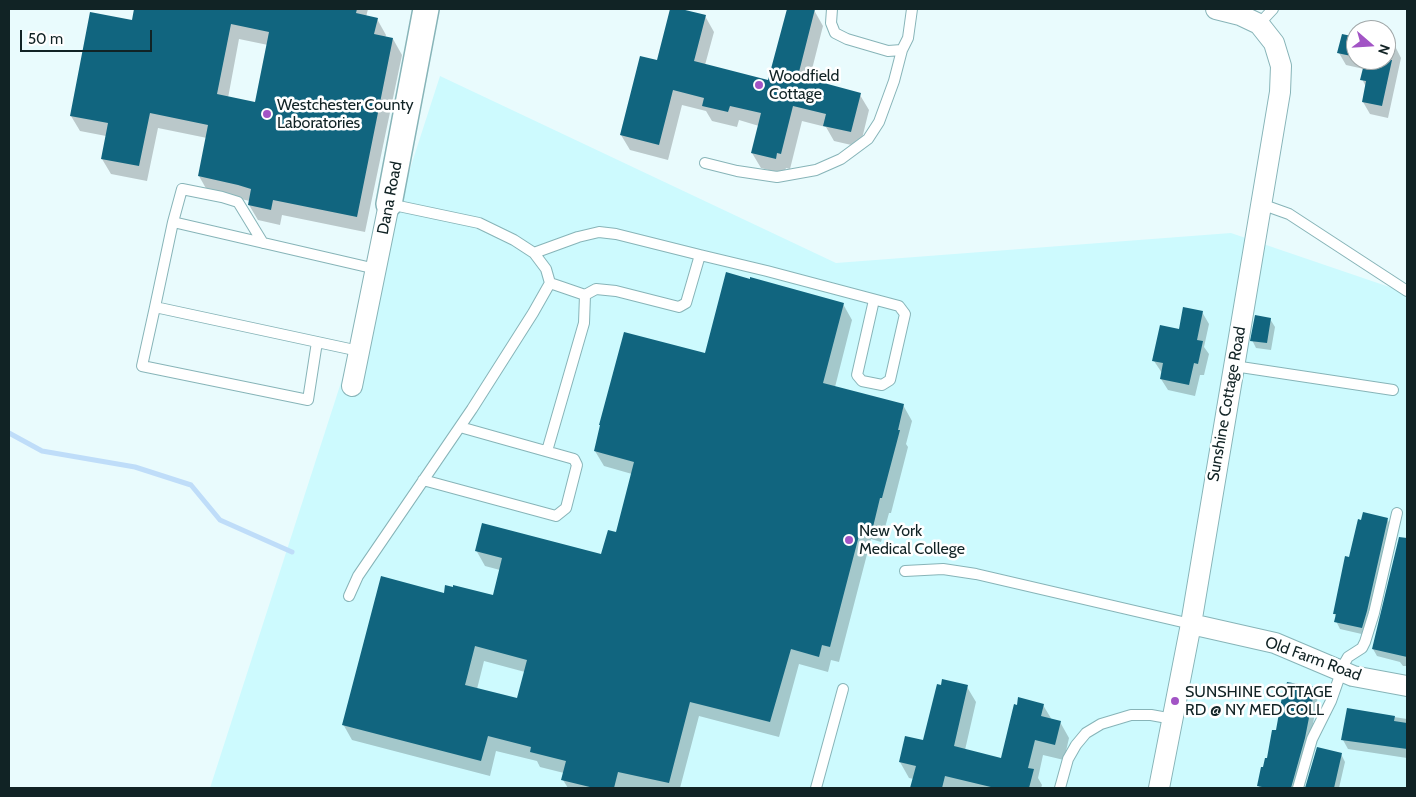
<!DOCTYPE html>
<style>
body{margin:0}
#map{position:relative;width:1416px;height:797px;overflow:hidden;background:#e9fbfd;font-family:Cabin,sans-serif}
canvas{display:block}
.frame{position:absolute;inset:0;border:10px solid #112325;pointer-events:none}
.north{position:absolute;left:1346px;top:20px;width:50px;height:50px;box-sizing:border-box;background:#fff;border:1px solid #a0a7a8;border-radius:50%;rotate:109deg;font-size:14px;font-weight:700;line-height:20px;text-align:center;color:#112325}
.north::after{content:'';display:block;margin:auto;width:18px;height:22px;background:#a254c5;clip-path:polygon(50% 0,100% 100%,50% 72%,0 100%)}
.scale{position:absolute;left:20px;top:30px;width:132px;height:22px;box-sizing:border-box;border:2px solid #112325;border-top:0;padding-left:6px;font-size:15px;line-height:18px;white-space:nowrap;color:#112325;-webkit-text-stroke:4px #fff;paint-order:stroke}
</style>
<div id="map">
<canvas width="1416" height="797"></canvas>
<div class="frame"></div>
<div class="north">N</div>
<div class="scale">50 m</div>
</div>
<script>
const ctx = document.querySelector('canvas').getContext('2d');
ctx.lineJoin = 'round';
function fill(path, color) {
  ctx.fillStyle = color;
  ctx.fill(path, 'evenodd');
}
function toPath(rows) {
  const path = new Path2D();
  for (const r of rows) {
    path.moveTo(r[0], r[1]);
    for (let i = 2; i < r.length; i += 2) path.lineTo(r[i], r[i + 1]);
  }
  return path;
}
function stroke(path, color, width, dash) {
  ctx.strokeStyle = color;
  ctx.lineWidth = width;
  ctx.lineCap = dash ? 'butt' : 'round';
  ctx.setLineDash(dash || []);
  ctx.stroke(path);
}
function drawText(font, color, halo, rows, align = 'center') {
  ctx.font = font + ' Cabin,sans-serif';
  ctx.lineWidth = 5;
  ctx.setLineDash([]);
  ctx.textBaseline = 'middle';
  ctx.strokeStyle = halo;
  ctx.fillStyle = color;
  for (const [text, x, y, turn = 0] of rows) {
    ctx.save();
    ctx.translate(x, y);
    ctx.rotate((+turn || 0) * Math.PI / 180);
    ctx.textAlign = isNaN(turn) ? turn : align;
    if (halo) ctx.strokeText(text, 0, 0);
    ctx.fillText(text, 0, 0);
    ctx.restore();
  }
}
const built = toPath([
 [440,76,836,263,1231,233,1407,293,1407,788,210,788]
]);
const shadow = toPath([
 [136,9,368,9,366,17,377,19,386,35,385,38,393,39,402,55,365,232,282,215,280,225,258,220,249,205,250,201,208,192,199,176,207,138,158,128,147,181,111,174,102,159,106,136,80,131,71,116,133,22],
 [239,39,268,45,256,104,228,98],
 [671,9,705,16,714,32,705,65,769,81,788,9,807,9,814,10,823,26,809,81,860,95,869,110,860,147,834,141,826,127,802,121,790,169,786,168,784,174,761,168,752,153,759,126,739,120,737,127,712,121,706,111,682,105,668,160,630,150,621,135,658,61],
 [1356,38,1356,60,1386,60,1386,44,1395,46,1401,58,1388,118,1370,114,1363,102,1366,87,1362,79,1364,69,1346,65,1339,53],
 [843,304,852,320,835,387,903,405,912,421,906,444,908,447,891,513,889,513,881,542,871,539,839,662,831,660,828,672,799,664,779,737,699,716,680,788,634,788,627,787,626,788,568,788,563,780,564,773,540,767,537,761,496,751,490,776,352,740,343,724,444,594,493,597,500,570,485,566,476,550,602,555,616,534,632,474,604,466,595,451,706,354],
 [484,661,525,672,518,700,477,689],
 [1202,312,1209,324,1204,347,1209,354,1204,375,1200,375,1195,396,1168,390,1161,379,1162,373,1154,361,1179,331],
 [1270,319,1275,327,1271,350,1256,348,1252,340],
 [1387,519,1391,526,1366,635,1340,629,1336,621,1336,617,1334,613],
 [1400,538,1407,540,1407,666,1403,666,1400,662,1377,656,1373,649],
 [967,687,976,702,965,750,1002,759,1043,705,1052,720,1060,722,1069,738,1064,760,1043,755,1038,778,1042,785,1041,788,911,788,914,779,909,778,900,762,924,741],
 [1314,688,1318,696,1309,746,1297,788,1260,788,1259,786,1277,732],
 [1348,710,1407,719,1407,758,1348,749,1343,740],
 [1318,749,1341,754,1345,762,1339,788,1306,788]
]);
const stream = toPath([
 [9,433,42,451,135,467,191,485,220,520,292,552]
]);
const building = toPath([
 [134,9,357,9,356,13,378,18,374,34,393,38,357,217,273,200,271,210,248,205,251,189,238,185,198,176,208,125,150,113,139,166,101,159,108,123,70,116,90,12,132,20],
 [231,24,269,32,255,102,217,94],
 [670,9,681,9,706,15,694,61,768,80,787,9,815,9,798,76,861,93,851,132,823,126,826,114,793,106,781,154,777,153,776,159,751,153,761,113,730,106,728,112,702,106,704,98,673,90,659,145,620,135,640,56,657,60],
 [1342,34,1356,37,1356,57,1337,53],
 [1365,60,1392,60,1382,106,1362,102,1366,81,1360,80],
 [726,272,750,279,750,277,844,303,823,383,904,404,898,430,900,430,882,498,880,498,873,527,862,524,830,647,822,645,819,657,791,649,770,722,690,702,669,783,618,772,614,788,594,788,561,780,566,761,530,752,531,747,488,736,481,761,342,725,381,576,444,593,445,585,453,587,453,585,493,595,502,558,475,551,482,523,601,554,608,530,616,532,634,462,594,451,600,425,599,425,624,332,705,353],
 [475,646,527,660,517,698,465,685],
 [1183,307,1203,311,1197,340,1203,341,1198,364,1194,363,1189,385,1160,379,1163,363,1152,361,1160,325,1179,329],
 [1255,315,1271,318,1267,343,1250,341],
 [1363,512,1388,518,1367,611,1362,628,1334,622,1336,614,1333,614,1345,556,1349,557,1358,519,1361,520],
 [1399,537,1407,538,1407,657,1372,649],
 [942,679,968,685,954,746,1001,758,1014,704,1017,705,1018,697,1044,704,1041,716,1061,721,1055,745,1035,740,1028,768,1034,769,1029,788,995,788,945,776,942,788,910,788,916,766,899,762,905,736,923,740,937,684,941,685],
 [1287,682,1315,687,1305,738,1291,788,1261,788,1262,787,1257,786,1261,767,1263,767,1265,758,1267,758,1272,730,1276,730,1283,691,1285,692],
 [1347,708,1395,716,1394,721,1407,723,1407,749,1341,740],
 [1317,747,1342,753,1334,788,1305,788]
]);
const service = toPath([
 [832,9,831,23,835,33,847,39,888,51,902,50,908,38,912,9],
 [1259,24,1273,9],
 [705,163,737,171,777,177,816,170,841,159,868,139,879,122,894,81,902,50],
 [1261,204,1289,214,1407,291],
 [173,222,182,189,222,197,238,202,263,243],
 [534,253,578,237,599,232,616,234,700,255],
 [585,295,596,289,616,291,679,307,686,303,700,255,767,271,899,306,905,314,890,380,882,385,862,381,857,375,874,300],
 [155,307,173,222,376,269],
 [317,342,308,400,142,366,155,307,359,351],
 [1234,366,1393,390],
 [547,451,584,323,585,295,550,283],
 [423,480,556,516,566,508,577,465,574,459,460,427],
 [905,571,943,569,976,574,1191,624],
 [349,596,358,576,472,409,533,313,550,283,546,269,534,253,514,240,479,223,389,204],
 [816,788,843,689],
 [1060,788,1068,759,1076,745,1086,733,1101,724,1131,715,1151,715,1173,719],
 [1298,788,1312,739,1331,701,1344,664,1348,657,1362,648,1365,642,1374,613,1397,513]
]);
const minor = toPath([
 [352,386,389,204],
 [1191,624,1275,643,1353,676,1407,686],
 [1159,788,1191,624,1280,92,1281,66,1274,43,1259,24,1240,15,1216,9]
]);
const tertiary = toPath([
 [389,204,426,9]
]);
const markers = [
 [759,85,5,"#a254c5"],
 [267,114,5,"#a254c5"],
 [849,540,5,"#a254c5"],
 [1175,701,5,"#a254c5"]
];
const poiNames = [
 ["Woodfield",769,76],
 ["Cottage",769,94],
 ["Westchester County",277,105],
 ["Laboratories",277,123],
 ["New York",859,531],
 ["Medical College",859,549],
 ["SUNSHINE COTTAGE",1185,692],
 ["RD @ NY MED COLL",1185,710]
];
const streetNames = [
 ["Dana Road",390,198,-79],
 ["Sunshine Cottage Road",1227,404,-80],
 ["Old Farm Road",1313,659,20]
];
fill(built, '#cdfafe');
fill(shadow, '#0003');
stroke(stream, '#bfddf9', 5);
fill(building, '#11657f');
stroke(service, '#87b4b8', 12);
stroke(minor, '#87b4b8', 22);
stroke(tertiary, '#87b4b8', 28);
stroke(service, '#fff', 10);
stroke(minor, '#fff', 20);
stroke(tertiary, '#fff', 25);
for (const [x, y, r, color] of markers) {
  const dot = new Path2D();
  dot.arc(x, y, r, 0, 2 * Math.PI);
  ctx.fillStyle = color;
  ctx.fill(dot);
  stroke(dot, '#fff', 2);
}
drawText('16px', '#112325', '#fff', poiNames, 'left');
drawText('16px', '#112325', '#fff', streetNames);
</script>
